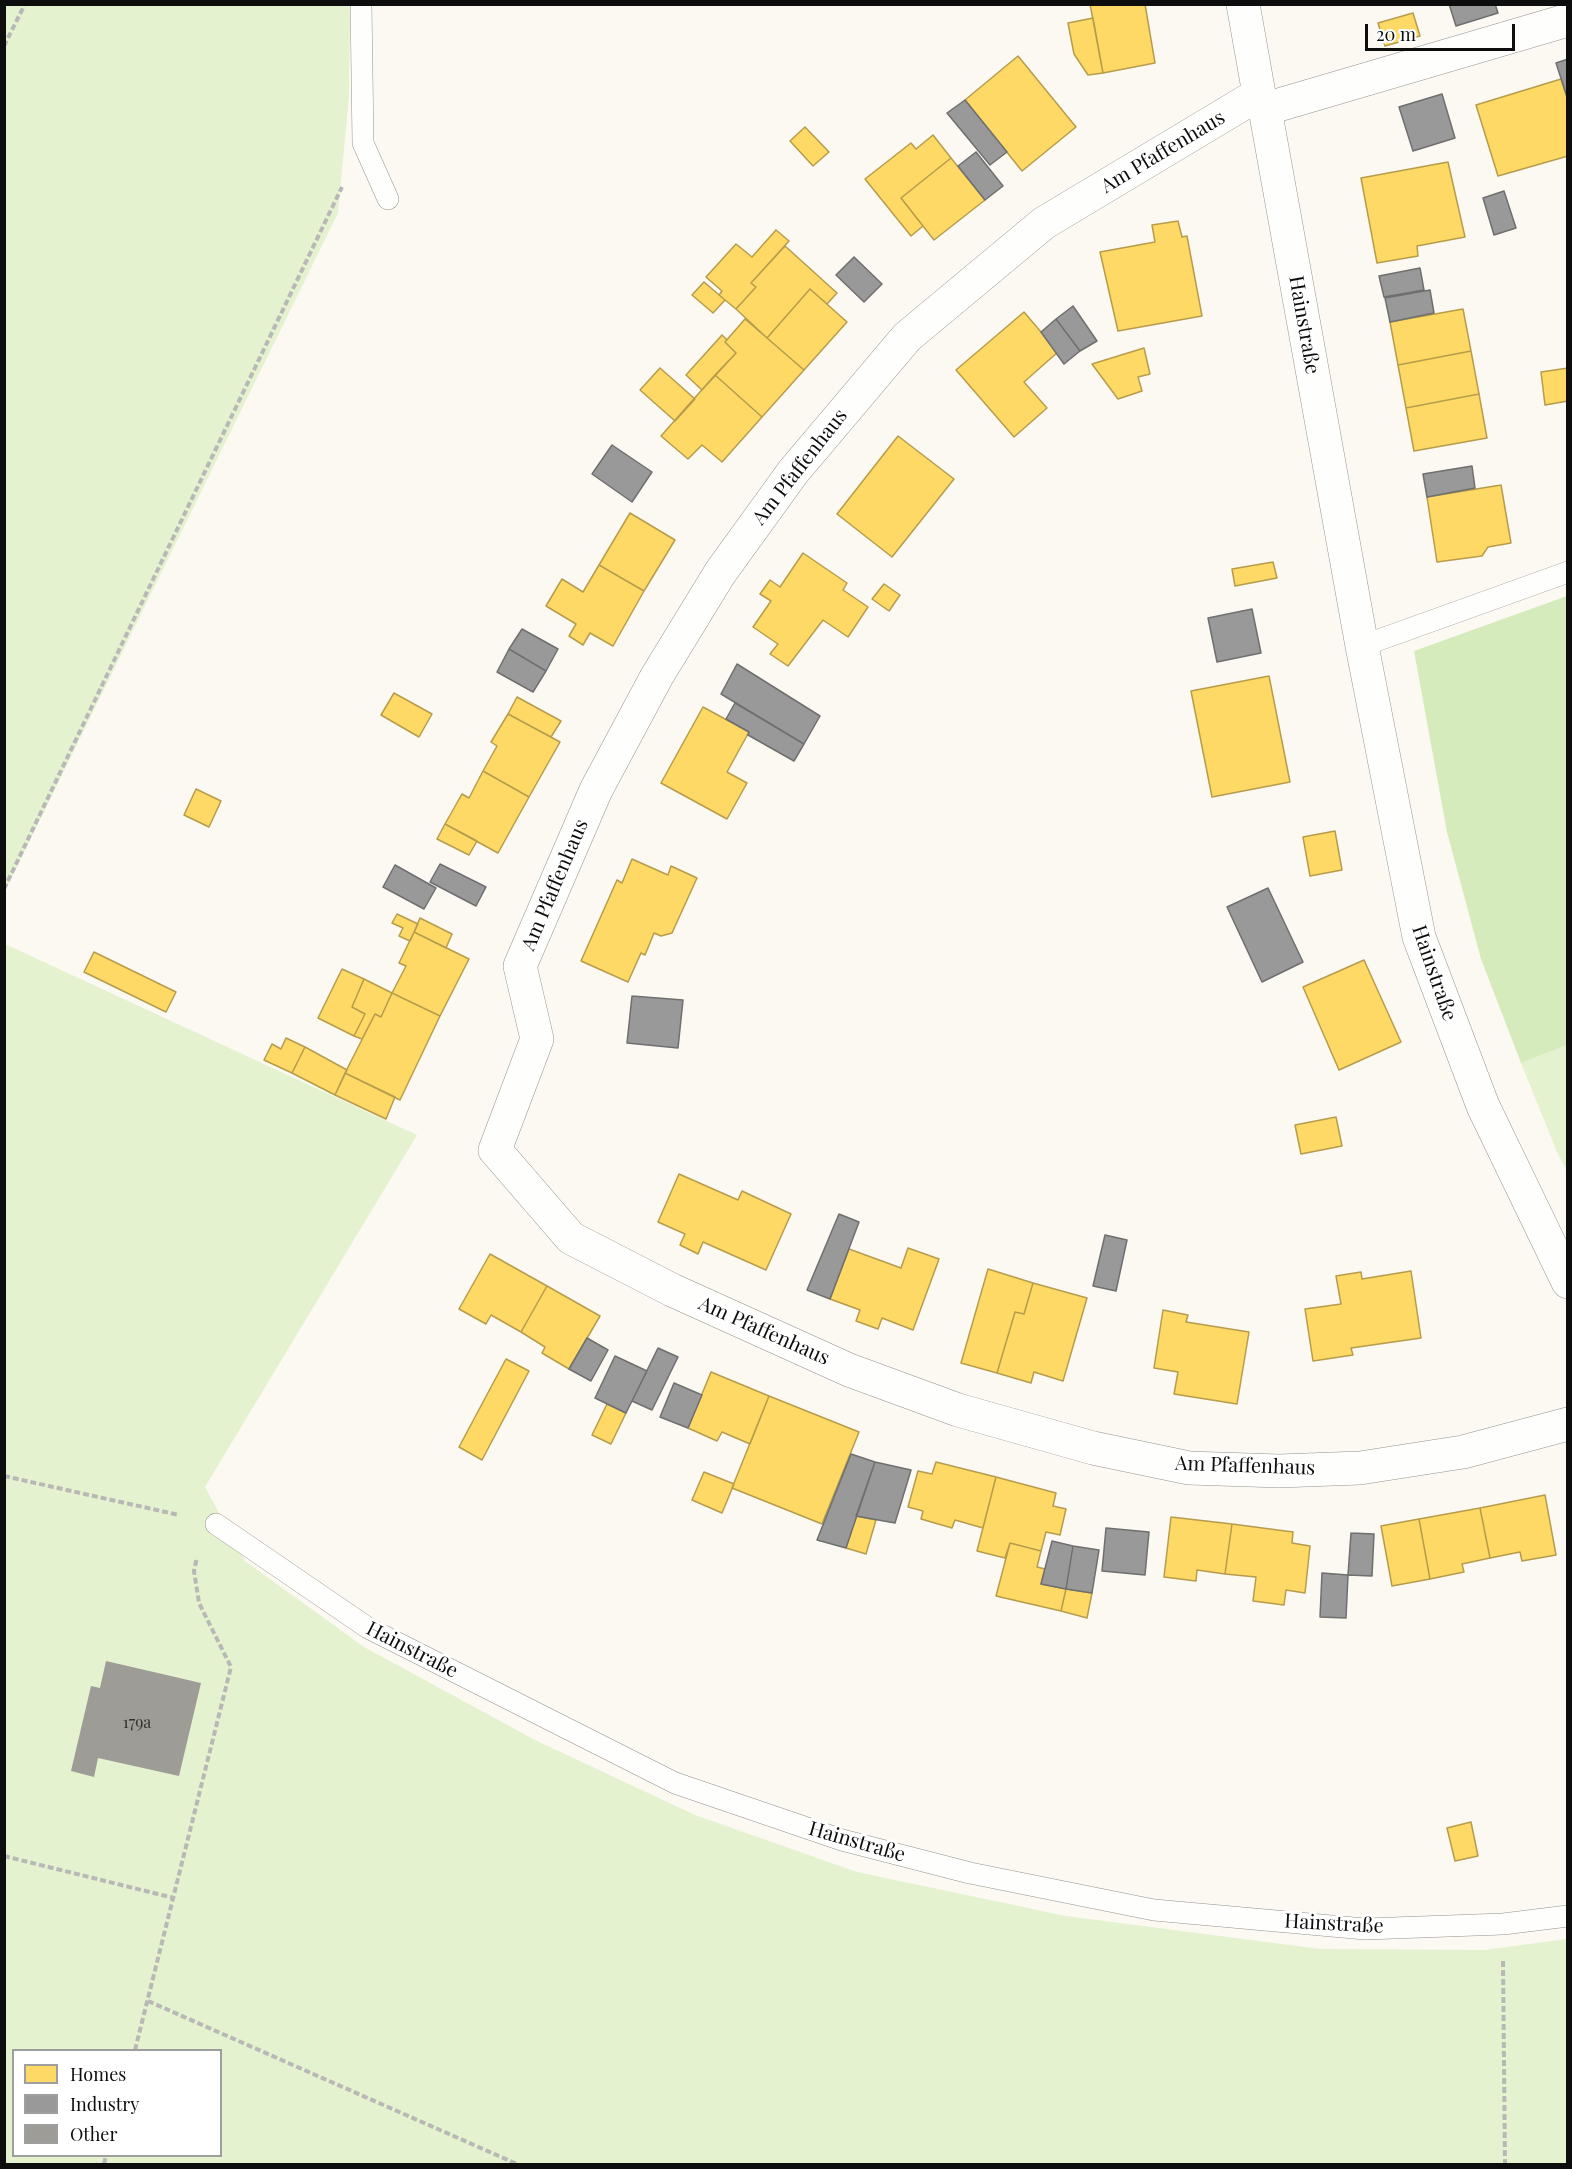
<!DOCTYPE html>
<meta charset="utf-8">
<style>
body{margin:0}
#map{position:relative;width:1572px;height:2169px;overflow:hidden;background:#fbf9f1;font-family:"Playfair Display",serif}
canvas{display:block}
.frame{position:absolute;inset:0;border:6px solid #0d0d0d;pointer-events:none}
.legend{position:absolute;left:12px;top:2049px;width:210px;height:108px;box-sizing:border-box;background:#fff;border:2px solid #9e9e9e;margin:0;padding:8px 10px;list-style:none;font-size:18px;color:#0d0d0d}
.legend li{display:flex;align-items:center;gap:12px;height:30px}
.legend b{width:30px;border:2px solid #9e9e9e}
.scale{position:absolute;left:1365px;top:24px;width:150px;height:27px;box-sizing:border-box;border:3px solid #0d0d0d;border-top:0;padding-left:8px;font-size:18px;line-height:21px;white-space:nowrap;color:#0d0d0d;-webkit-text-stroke:4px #fff;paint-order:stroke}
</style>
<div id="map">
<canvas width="1572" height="2169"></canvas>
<div class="frame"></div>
<ul class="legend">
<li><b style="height:16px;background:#ffd966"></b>Homes</li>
<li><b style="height:16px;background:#999"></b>Industry</li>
<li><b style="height:16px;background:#9e9c97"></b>Other</li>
</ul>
<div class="scale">20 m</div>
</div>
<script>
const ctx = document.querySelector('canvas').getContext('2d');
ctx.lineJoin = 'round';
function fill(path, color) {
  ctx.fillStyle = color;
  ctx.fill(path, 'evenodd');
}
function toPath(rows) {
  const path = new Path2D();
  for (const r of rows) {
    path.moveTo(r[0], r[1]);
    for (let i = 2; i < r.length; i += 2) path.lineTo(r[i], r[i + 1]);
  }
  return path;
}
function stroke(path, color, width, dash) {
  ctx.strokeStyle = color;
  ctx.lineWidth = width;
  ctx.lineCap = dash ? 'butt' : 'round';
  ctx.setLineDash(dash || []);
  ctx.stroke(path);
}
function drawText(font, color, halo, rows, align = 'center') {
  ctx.font = font + ' "Playfair Display",serif';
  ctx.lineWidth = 6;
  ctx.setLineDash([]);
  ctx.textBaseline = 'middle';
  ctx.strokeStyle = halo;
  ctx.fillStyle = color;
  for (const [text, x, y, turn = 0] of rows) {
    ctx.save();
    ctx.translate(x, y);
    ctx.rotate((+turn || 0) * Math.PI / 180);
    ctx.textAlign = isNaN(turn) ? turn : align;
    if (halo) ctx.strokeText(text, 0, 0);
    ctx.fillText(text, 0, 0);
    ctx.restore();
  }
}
const green = toPath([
 [5,4,350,5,349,96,338,213,5,891],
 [5,944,417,1135,205,1487,245,1561,364,1647,535,1740,695,1815,857,1872,1066,1916,1320,1949,1484,1950,1567,1939,1567,2164,5,2164],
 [14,2050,220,2050,220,2156,14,2156],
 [1567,1045,1567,1171,1557,1152,1521,1063]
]);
const forest = toPath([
 [1567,596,1567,1045,1521,1063,1481,959,1447,832,1414,651]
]);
const homes = toPath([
 [1090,4,1145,4,1155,63,1103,73,1090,4],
 [1413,13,1420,36,1385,46,1378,23,1413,13],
 [1093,18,1103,73,1088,75,1074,54,1068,23,1093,18],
 [1018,56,1076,127,1022,171,965,100,1018,56],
 [1561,79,1568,100,1568,156,1498,176,1476,105,1561,79],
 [805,127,829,152,813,166,790,141,805,127],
 [933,135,951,158,901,198,923,226,911,236,865,179,911,143,916,149,933,135],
 [951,158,985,200,934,240,901,198,951,158],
 [1448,162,1465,237,1417,246,1418,256,1377,263,1361,178,1448,162],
 [1178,221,1182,237,1187,236,1202,316,1118,331,1100,252,1155,242,1152,225,1178,221],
 [776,230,789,241,751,283,756,287,736,309,719,295,722,291,706,277,736,244,752,257,776,230],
 [785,246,837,293,827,304,810,289,767,338,736,309,756,287,751,283,785,246],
 [704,282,725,300,713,313,692,295,704,282],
 [810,289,847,322,804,370,767,338,810,289],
 [1463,309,1471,351,1398,365,1390,322,1463,309],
 [1024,312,1058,352,1024,382,1047,408,1014,437,956,370,1024,312],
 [745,319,804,370,762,417,715,375,736,353,725,342,745,319],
 [722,335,727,340,725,342,736,353,702,390,686,375,722,335],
 [1144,348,1150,374,1138,377,1142,391,1118,399,1092,364,1144,348],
 [1471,351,1479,394,1406,408,1398,365,1471,351],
 [660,368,695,399,675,421,640,390,660,368],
 [1568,368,1568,401,1545,405,1541,372,1568,368],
 [715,375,762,417,722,462,702,445,688,459,661,436,715,375],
 [1479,394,1487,438,1414,451,1406,408,1479,394],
 [898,436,954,479,892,557,837,514,898,436],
 [1501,485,1511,543,1488,547,1482,556,1437,562,1427,497,1501,485],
 [630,513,675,540,644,591,599,565,630,513],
 [803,553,847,583,843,590,868,607,848,637,823,620,788,666,770,654,778,644,753,627,771,601,760,594,770,580,780,587,803,553],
 [1273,562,1277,578,1235,586,1232,569,1273,562],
 [599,565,644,591,613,646,590,633,583,645,569,636,576,624,546,606,562,579,583,592,599,565],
 [884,584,900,595,889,611,872,599,884,584],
 [1269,676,1290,782,1212,797,1191,691,1269,676],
 [394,693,432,714,419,737,381,715,394,693],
 [517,697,561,721,551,737,508,714,517,697],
 [703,707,749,732,727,772,747,783,727,819,661,783,703,707],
 [508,714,560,742,529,797,483,771,497,746,491,742,508,714],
 [483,771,529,797,498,853,445,824,462,794,469,798,483,771],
 [196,789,221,801,209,827,184,815,196,789],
 [445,824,477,841,469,855,437,839,445,824],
 [1335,831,1342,870,1310,876,1303,837,1335,831],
 [632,859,668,875,671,866,697,878,672,933,661,936,654,933,645,955,641,953,628,982,581,961,617,880,622,883,632,859],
 [397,914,418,924,410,941,399,936,403,928,392,923,397,914],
 [420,918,452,934,446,948,414,932,420,918],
 [414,932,469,959,440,1016,392,993,406,966,399,963,414,932],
 [94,952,176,992,166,1012,84,972,94,952],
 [1364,960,1401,1042,1339,1070,1303,987,1364,960],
 [342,969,364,979,352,1007,365,1014,354,1036,318,1018,342,969],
 [364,979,392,993,381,1017,375,1014,362,1039,354,1036,365,1014,352,1007,364,979],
 [392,993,440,1016,400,1100,345,1073,375,1014,381,1017,392,993],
 [286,1038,305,1047,292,1073,264,1060,272,1044,281,1049,286,1038],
 [305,1047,347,1070,335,1095,292,1073,305,1047],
 [345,1073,395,1097,386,1119,335,1095,345,1073],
 [1336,1117,1342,1146,1301,1154,1295,1125,1336,1117],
 [679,1174,738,1200,742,1191,791,1214,766,1270,703,1242,698,1254,680,1245,685,1234,658,1222,679,1174],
 [908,1248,939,1259,913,1330,882,1318,878,1329,856,1321,860,1310,830,1299,849,1249,901,1268,908,1248],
 [490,1254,547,1286,521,1332,491,1315,486,1324,459,1309,490,1254],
 [988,1269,1033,1283,1024,1314,1015,1312,997,1373,961,1363,988,1269],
 [1411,1271,1421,1338,1351,1348,1353,1355,1313,1361,1305,1309,1341,1304,1336,1276,1361,1272,1362,1279,1411,1271],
 [1033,1283,1087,1298,1063,1381,1034,1372,1031,1383,997,1373,1015,1312,1024,1314,1033,1283],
 [547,1286,600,1316,569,1369,542,1353,545,1347,521,1332,547,1286],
 [1163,1310,1188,1315,1186,1322,1249,1332,1237,1404,1174,1394,1178,1372,1154,1368,1163,1310],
 [506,1359,529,1371,482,1460,459,1447,506,1359],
 [711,1372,769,1396,750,1444,722,1432,717,1441,688,1428,711,1372],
 [769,1396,859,1432,822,1524,732,1488,769,1396],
 [607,1404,626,1413,611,1444,592,1435,607,1404],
 [936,1462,996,1477,983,1528,955,1520,952,1528,921,1519,923,1511,908,1507,918,1471,932,1474,936,1462],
 [704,1472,734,1484,722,1513,692,1500,704,1472],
 [996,1477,1056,1493,1053,1506,1066,1509,1060,1535,1046,1532,1041,1551,1010,1543,1005,1558,977,1551,996,1477],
 [1545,1495,1556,1555,1522,1561,1520,1552,1490,1558,1480,1508,1545,1495],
 [1480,1508,1490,1558,1462,1564,1464,1572,1430,1579,1419,1519,1480,1508],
 [856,1516,876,1520,866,1554,846,1548,856,1516],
 [1171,1517,1232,1524,1225,1574,1197,1570,1196,1581,1164,1577,1171,1517],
 [1419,1519,1430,1579,1392,1586,1381,1526,1419,1519],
 [1232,1524,1293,1532,1292,1543,1310,1546,1305,1593,1286,1590,1284,1605,1253,1601,1256,1577,1225,1574,1232,1524],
 [1010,1543,1041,1551,1037,1567,1045,1569,1041,1584,1066,1589,1061,1611,996,1596,1010,1543],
 [1066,1589,1092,1593,1087,1618,1061,1611,1066,1589],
 [1471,1822,1478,1856,1455,1861,1447,1828,1471,1822]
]);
const industry = toPath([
 [1449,4,1495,4,1498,13,1456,26,1449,4],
 [1568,59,1568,100,1556,63,1568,59],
 [1442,94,1455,138,1413,151,1399,107,1442,94],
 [965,100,1007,152,990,165,947,113,965,100],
 [976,152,1003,186,985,200,958,166,976,152],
 [1504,191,1516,228,1494,235,1483,198,1504,191],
 [854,257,882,284,864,302,836,275,854,257],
 [1420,268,1424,290,1384,297,1379,276,1420,268],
 [1430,290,1434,313,1390,322,1385,298,1430,290],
 [1073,306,1097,341,1080,351,1056,319,1073,306],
 [1056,319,1080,351,1064,364,1041,332,1056,319],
 [612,445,652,472,632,502,592,474,612,445],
 [1472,466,1475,488,1427,497,1423,474,1472,466],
 [1252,609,1261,653,1217,662,1208,618,1252,609],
 [522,629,558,649,546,671,509,649,522,629],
 [509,649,546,671,533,692,497,672,509,649],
 [737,664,820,716,804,744,721,694,737,664],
 [735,703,804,744,794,761,748,735,749,732,726,719,735,703],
 [440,864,486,887,476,906,430,882,440,864],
 [395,865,436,888,424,909,383,887,395,865],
 [1268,888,1303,962,1262,982,1227,907,1268,888],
 [632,996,683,1000,678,1048,627,1043,632,996],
 [839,1214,859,1222,830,1299,807,1290,839,1214],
 [1105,1235,1127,1240,1116,1291,1093,1286,1105,1235],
 [587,1338,608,1350,591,1381,569,1369,587,1338],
 [658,1348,678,1357,652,1410,632,1401,658,1348],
 [615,1356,647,1371,626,1413,595,1398,615,1356],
 [674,1383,702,1395,688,1428,660,1417,674,1383],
 [851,1454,875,1462,846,1548,817,1540,851,1454],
 [875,1462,911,1470,895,1523,856,1516,875,1462],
 [1106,1528,1149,1532,1145,1575,1102,1571,1106,1528],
 [1351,1533,1374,1534,1372,1576,1348,1575,1351,1533],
 [1052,1541,1073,1546,1066,1589,1041,1584,1052,1541],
 [1073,1546,1099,1550,1092,1593,1066,1589,1073,1546],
 [1322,1573,1348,1575,1346,1618,1320,1617,1322,1573]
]);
const building = toPath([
 [106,1661,201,1683,179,1776,98,1758,94,1777,71,1771,91,1686,100,1688]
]);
const path = toPath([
 [4,46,25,4],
 [4,889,342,187],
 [4,1476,179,1515],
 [4,1856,174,1898],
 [1503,1961,1505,2164],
 [148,2001,517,2164],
 [135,2050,231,1667,199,1603,194,1571,197,1557],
 [104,2164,106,2156]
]);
const service = toPath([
 [361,4,363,143,388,199],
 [1362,646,1568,572],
 [216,1524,368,1628,675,1783,842,1840,970,1873,1154,1910,1365,1929,1503,1924,1568,1916]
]);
const minor = toPath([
 [1259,94,1044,223,907,337,793,472,720,573,657,676,596,790,520,966,537,1039,495,1150,571,1238,672,1290,849,1370,958,1410,1093,1448,1189,1468,1279,1471,1360,1468,1463,1452,1568,1424],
 [1265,109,1568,20]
]);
const tertiary = toPath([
 [1243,4,1259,94,1265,109,1362,646,1419,937,1483,1106,1568,1282]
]);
const numberNames = [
 ["179a",137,1723]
];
const streetNames = [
 ["Am Pfaffenhaus",1163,152,-31],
 ["Hainstraße",1304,325,80],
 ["Am Pfaffenhaus",800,467,-52],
 ["Am Pfaffenhaus",555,885,-67],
 ["Hainstraße",1434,973,71],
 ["Am Pfaffenhaus",764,1331,24],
 ["Am Pfaffenhaus",1245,1466,2],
 ["Hainstraße",412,1650,27],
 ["Hainstraße",857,1842,16],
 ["Hainstraße",1334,1924,3]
];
fill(green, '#e4f2cf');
fill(forest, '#d5ebbc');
fill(homes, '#ffd966');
stroke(homes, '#b69c4b', 1.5);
fill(industry, '#999');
stroke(industry, '#6f6f6f', 1.5);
fill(building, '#9e9c97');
stroke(service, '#949390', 22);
stroke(minor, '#949390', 34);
stroke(tertiary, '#949390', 34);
stroke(path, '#b8b8b6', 4, [6, 3]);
stroke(service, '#fefefd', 21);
stroke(minor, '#fefefd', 33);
stroke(tertiary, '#fefefd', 33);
drawText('16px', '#313130', null, numberNames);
drawText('20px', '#0d0d0d', '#fff', streetNames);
</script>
